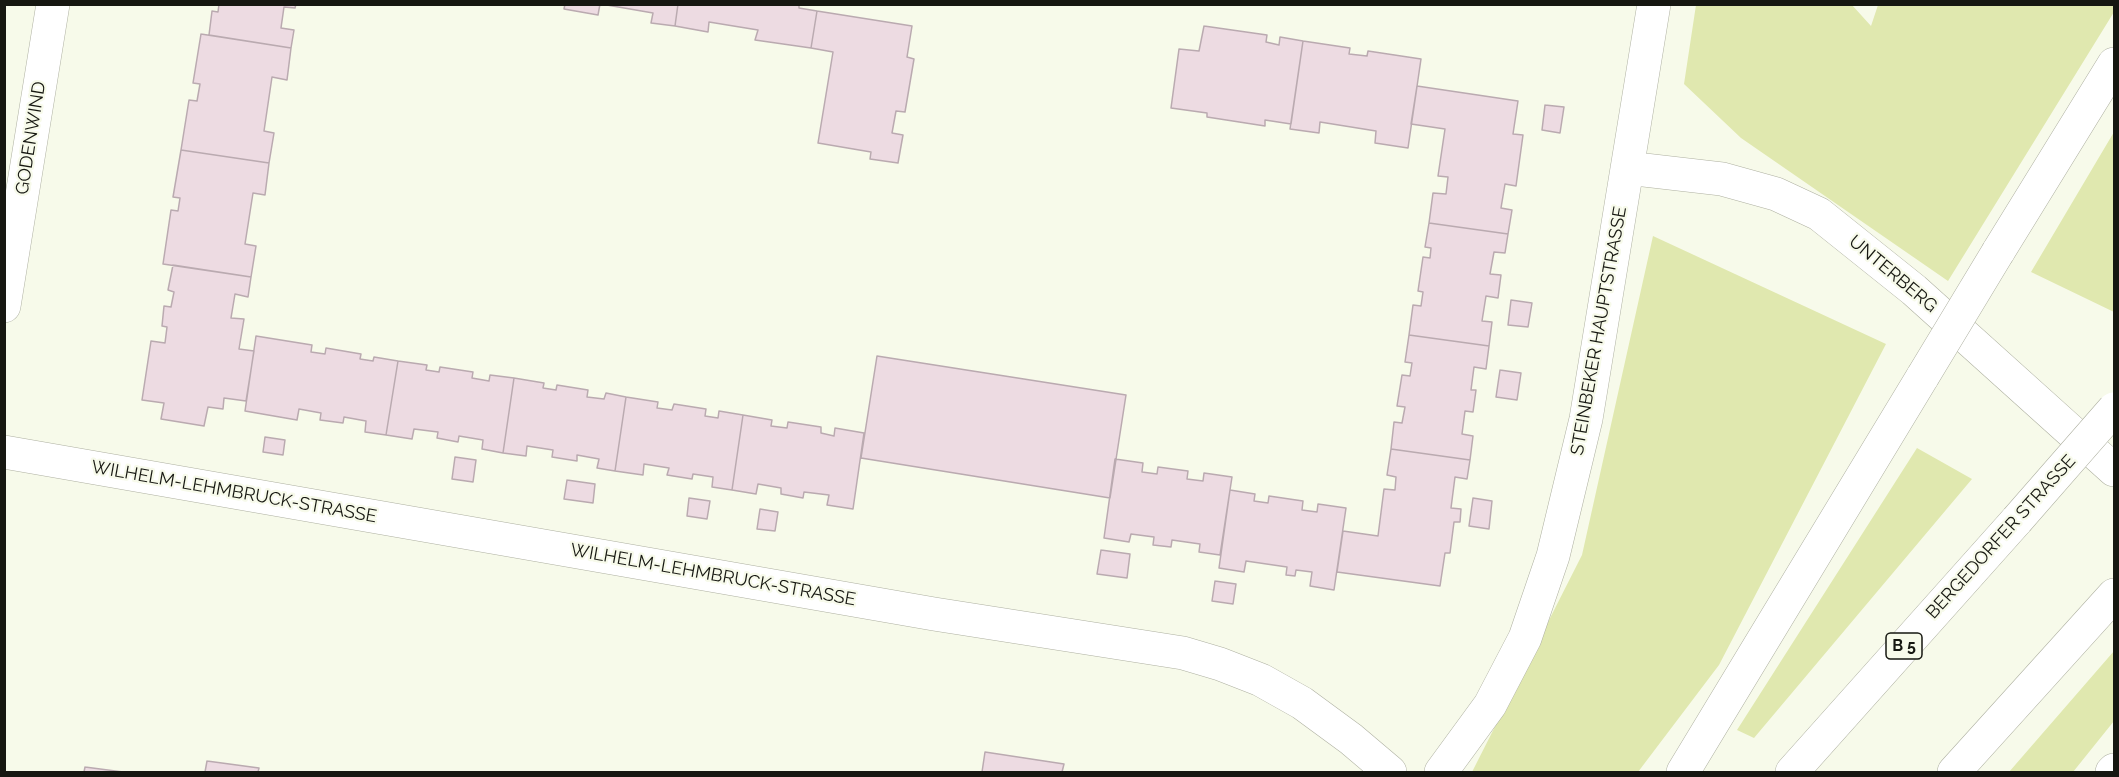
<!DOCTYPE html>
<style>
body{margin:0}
#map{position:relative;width:2119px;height:777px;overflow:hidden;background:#f7faea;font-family:Raleway,sans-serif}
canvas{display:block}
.frame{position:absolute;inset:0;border:6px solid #161711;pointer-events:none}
</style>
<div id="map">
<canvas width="2119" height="777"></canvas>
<div class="frame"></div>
</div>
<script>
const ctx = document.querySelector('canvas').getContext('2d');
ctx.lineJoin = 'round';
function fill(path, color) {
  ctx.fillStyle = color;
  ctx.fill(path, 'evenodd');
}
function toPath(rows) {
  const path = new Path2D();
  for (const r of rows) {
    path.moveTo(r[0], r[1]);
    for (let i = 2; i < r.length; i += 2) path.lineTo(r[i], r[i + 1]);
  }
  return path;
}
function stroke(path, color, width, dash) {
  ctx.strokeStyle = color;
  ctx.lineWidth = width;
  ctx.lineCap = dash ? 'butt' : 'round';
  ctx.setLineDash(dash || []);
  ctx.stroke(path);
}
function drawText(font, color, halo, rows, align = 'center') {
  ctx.font = font + ' Raleway,sans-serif';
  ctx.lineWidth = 4.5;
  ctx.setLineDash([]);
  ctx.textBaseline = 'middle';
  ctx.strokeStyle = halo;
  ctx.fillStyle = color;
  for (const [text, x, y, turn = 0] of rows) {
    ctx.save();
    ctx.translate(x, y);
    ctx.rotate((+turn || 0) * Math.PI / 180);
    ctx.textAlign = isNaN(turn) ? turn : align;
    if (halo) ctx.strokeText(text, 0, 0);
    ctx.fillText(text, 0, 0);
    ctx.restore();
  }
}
const green = toPath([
 [1696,5,1852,5,1871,26,1878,5,2114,4,2114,12,1948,281,1741,138,1684,84],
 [2114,132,2114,312,2031,272],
 [1653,236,1886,344,1719,665,1638,772,1472,772,1582,555],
 [1917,448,1972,479,1754,738,1737,730],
 [2114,651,2114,721,2073,772,2009,772]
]);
const building = toPath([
 [219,4,296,4,295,8,284,7,281,28,294,30,291,48,209,35,212,11,218,12,219,4],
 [565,4,600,4,598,15,564,9,565,4],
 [601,4,678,4,675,26,651,23,653,13,601,4],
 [678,4,799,4,799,8,817,11,811,48,755,40,758,30,709,22,708,32,675,26,678,4],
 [817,11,912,26,907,57,914,59,905,112,896,111,892,133,903,135,898,163,870,159,871,152,818,143,833,52,811,48,817,11],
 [1204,26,1267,35,1266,42,1279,45,1280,37,1303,41,1291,124,1265,120,1265,126,1207,117,1207,113,1171,108,1179,49,1199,51,1204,26],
 [201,34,291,48,287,80,272,77,264,131,274,133,269,163,181,150,189,100,197,101,200,84,193,83,201,34],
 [1303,41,1350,48,1349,54,1367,56,1368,51,1421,59,1408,148,1375,143,1376,131,1320,122,1319,133,1290,129,1303,41],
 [1417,86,1518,101,1513,134,1523,135,1516,186,1505,184,1501,208,1512,210,1508,234,1429,223,1433,193,1446,194,1448,177,1438,176,1445,129,1411,124,1417,86],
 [1545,105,1564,107,1560,133,1542,130,1545,105],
 [181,150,269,163,265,195,253,193,245,244,256,246,251,277,163,264,171,210,178,211,180,198,173,197,181,150],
 [1429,223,1508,234,1505,253,1494,252,1490,274,1501,275,1498,298,1486,296,1482,321,1492,322,1489,346,1409,335,1413,305,1421,306,1423,292,1418,291,1423,257,1430,258,1431,248,1425,247,1429,223],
 [173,265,251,277,248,297,235,294,231,318,244,319,239,349,254,351,246,401,224,398,223,409,208,407,204,426,161,419,164,403,142,400,151,341,165,343,167,327,162,326,164,306,171,307,174,292,168,290,173,265],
 [1511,300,1532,303,1528,327,1508,325,1511,300],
 [1409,335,1489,346,1486,369,1474,367,1471,390,1476,390,1473,412,1465,411,1462,434,1473,436,1470,460,1391,449,1394,422,1402,423,1405,407,1397,406,1402,375,1410,376,1412,363,1405,362,1409,335],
 [256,336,312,345,311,352,325,354,326,348,361,354,360,359,373,361,374,357,398,361,386,435,365,432,366,421,344,417,343,423,320,420,321,413,299,409,297,420,245,411,256,336],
 [877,356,1126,395,1110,498,861,458,877,356],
 [398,361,427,365,426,370,439,372,440,367,473,372,472,378,489,381,490,375,514,378,503,453,482,449,483,440,459,436,458,442,437,438,438,432,414,429,412,439,386,435,398,361],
 [1500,370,1521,373,1517,400,1496,397,1500,370],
 [514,378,544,383,543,388,556,390,557,385,588,390,587,397,604,399,606,393,626,397,615,471,597,468,599,459,577,455,577,461,552,457,553,450,527,446,526,456,503,453,514,378],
 [626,397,658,402,657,408,672,410,674,404,706,409,705,416,718,418,719,411,743,415,732,490,712,487,713,477,693,474,692,479,667,475,669,468,644,464,643,475,615,471,626,397],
 [743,415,772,420,771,426,787,428,788,422,821,427,821,433,834,436,835,428,864,433,853,509,827,505,829,495,804,492,803,498,781,494,781,488,758,484,756,494,732,490,743,415],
 [265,437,285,440,283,455,263,452,265,437],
 [1391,449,1470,460,1467,479,1455,477,1451,508,1461,509,1460,522,1454,522,1450,553,1445,553,1440,586,1337,572,1343,531,1378,536,1384,489,1395,490,1396,477,1387,475,1391,449],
 [455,457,476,460,473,482,452,479,455,457],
 [1115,459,1143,463,1142,472,1157,474,1158,467,1188,471,1187,479,1203,481,1204,473,1232,477,1220,555,1199,552,1200,544,1172,540,1171,547,1153,545,1154,537,1131,534,1129,542,1104,538,1115,459],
 [567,480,595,484,593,503,564,499,567,480],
 [1230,490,1255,494,1254,501,1268,503,1269,496,1303,501,1302,510,1317,512,1318,504,1346,508,1334,590,1310,586,1312,572,1296,570,1295,576,1286,575,1287,567,1246,561,1244,572,1219,568,1230,490],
 [689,498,710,501,707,519,687,516,689,498],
 [1473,498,1492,501,1489,529,1469,526,1473,498],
 [760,509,778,512,775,531,757,529,760,509],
 [1101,550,1130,554,1127,578,1097,574,1101,550],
 [1215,581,1236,584,1233,604,1212,601,1215,581],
 [985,752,1064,764,1062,772,982,772,985,752],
 [207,761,259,768,258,772,205,772,207,761],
 [85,767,123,772,84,772,85,767]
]);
const street = toPath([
 [1627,168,1722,179,1776,194,1819,214,1914,290,2114,470],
 [4,306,53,4],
 [4,452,934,614,1183,653,1220,664,1261,680,1302,703,1351,739,1390,772],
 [1441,772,1490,705,1525,638,1553,556,1586,419,1654,4],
 [2112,772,2114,770]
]);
const primary = toPath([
 [1998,252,2114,64],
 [1683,772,1923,376],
 [1792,772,2017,520],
 [1954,772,2114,595]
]);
const primaryBridge = toPath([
 [1923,376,1998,252],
 [2017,520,2114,409]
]);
const shields = [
 [1904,646,36]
];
const shieldNames = [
 ["B 5",1904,646]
];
const streetNames = [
 ["GODENWIND",31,138,-81],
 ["UNTERBERG",1893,274,40],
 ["STEINBEKER HAUPTSTRASSE",1599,331,-80],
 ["WILHELM-LEHMBRUCK-STRASSE",234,492,10],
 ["BERGEDORFER STRASSE",2001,537,-48],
 ["WILHELM-LEHMBRUCK-STRASSE",713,575,10]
];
fill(green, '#e0e8af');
fill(building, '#eddbe2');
stroke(building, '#baaab0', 1.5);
stroke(street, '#aeb0a1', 34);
stroke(primary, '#aeb0a1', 34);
stroke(street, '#fff', 33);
stroke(primary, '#fff', 33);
stroke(primaryBridge, '#aeb0a1', 34, []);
stroke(primaryBridge, '#fff', 33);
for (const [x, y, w] of shields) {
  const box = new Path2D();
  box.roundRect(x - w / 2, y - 13, w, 26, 4.5);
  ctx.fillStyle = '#f7faea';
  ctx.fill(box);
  stroke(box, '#161711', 1.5);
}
drawText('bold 16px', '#161711', null, shieldNames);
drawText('18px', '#161711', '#f7faea', streetNames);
</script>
